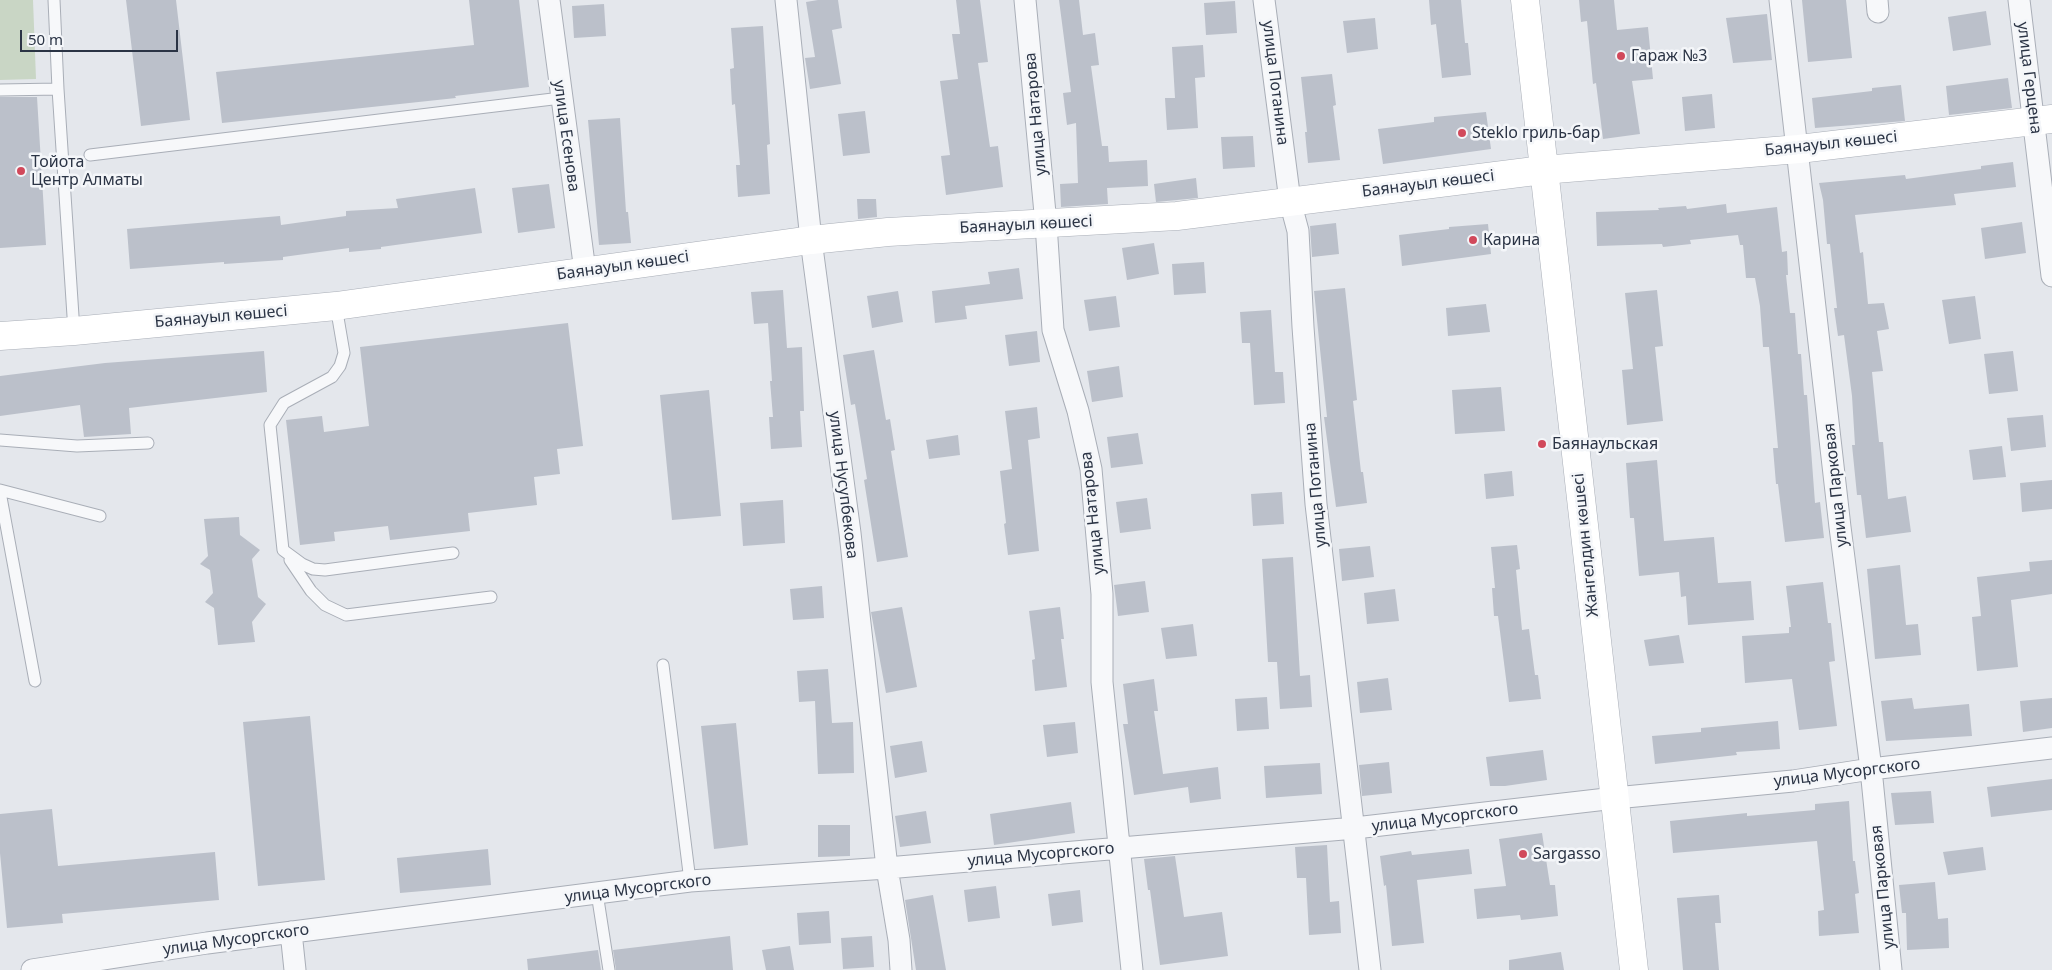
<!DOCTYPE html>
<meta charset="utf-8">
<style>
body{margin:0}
#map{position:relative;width:2052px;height:970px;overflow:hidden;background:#e4e7ec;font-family:"Noto Sans",sans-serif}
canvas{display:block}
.scale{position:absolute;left:20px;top:30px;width:158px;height:22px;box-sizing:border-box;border:2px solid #2b3445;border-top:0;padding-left:6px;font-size:15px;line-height:18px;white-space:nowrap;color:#2b3445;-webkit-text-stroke:4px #f4f6f9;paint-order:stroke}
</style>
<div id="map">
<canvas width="2052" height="970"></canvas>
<div class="scale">50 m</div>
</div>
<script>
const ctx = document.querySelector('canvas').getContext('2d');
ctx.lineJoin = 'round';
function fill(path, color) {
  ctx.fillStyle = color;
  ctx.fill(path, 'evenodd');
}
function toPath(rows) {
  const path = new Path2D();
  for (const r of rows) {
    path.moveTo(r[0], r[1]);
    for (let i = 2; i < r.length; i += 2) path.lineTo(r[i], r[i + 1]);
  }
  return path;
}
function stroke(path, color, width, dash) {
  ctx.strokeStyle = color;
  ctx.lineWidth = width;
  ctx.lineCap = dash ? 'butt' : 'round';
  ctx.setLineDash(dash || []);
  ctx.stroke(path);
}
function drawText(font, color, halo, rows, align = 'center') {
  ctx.font = font + ' "Noto Sans",sans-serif';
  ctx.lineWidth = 5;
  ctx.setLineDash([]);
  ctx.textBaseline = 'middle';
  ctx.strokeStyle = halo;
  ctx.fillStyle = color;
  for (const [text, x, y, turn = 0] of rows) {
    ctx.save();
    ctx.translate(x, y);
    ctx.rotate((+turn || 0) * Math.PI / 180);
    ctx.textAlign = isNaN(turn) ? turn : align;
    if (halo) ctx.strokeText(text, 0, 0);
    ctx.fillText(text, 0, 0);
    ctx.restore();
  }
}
const green = toPath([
 [0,0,33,0,36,79,0,80]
]);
const building = toPath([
 [126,0,176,0,190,120,141,126],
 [469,0,519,0,529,87,455,96,456,98,222,123,216,72,474,45],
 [818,0,838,0,842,28,832,30,841,84,810,89,805,58,815,57,806,2],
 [956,0,980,0,988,62,978,63,990,147,998,146,1003,187,946,195,941,156,950,155,940,81,958,79,952,34,960,34],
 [1059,0,1079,0,1083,35,1095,33,1099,65,1091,66,1102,146,1108,146,1109,162,1147,160,1148,186,1107,188,1108,204,1061,207,1060,184,1078,183,1076,123,1067,125,1063,93,1071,92],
 [1429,0,1461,0,1465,43,1468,43,1471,75,1442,78,1436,24,1431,25],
 [1579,0,1614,0,1617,30,1648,27,1653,79,1632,81,1640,134,1603,139,1596,83,1593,84,1587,21,1581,22],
 [1802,0,1846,0,1852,58,1808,62],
 [1235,1,1237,33,1206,35,1204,3],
 [604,4,606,36,574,38,572,6],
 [1986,11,1991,45,1953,51,1948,17],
 [1767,14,1772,60,1733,63,1726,18],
 [1375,18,1378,49,1347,53,1343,21],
 [763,26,770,144,767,145,770,194,738,197,736,165,740,165,735,104,732,105,730,69,734,68,731,28],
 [1203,45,1205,77,1195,78,1198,128,1167,130,1165,98,1175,98,1172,47],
 [1332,74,1336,105,1333,106,1340,160,1308,163,1305,132,1307,132,1301,77],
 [2008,78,2012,108,1949,115,1946,86],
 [1901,85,1905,121,1815,128,1812,98,1872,91,1872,88],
 [1712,94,1715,128,1685,131,1682,97],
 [0,97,37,97,46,245,0,248],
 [865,111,870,153,843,156,838,114],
 [1486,112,1491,149,1383,164,1378,129,1434,122,1434,117],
 [620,118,626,212,628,212,631,243,599,245,588,120],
 [1253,136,1255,167,1223,169,1221,137],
 [2013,162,2016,187,1954,194,1956,205,1855,215,1860,253,1863,252,1868,304,1884,303,1889,329,1877,331,1883,371,1872,372,1879,442,1883,442,1888,499,1906,496,1911,532,1866,538,1861,495,1857,495,1852,445,1855,445,1852,396,1844,335,1838,336,1834,308,1837,308,1830,244,1827,244,1823,200,1819,183,1905,175,1906,179,1981,169,1981,166],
 [1196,178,1198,198,1156,202,1154,184],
 [549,184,555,228,518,233,512,188],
 [475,188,482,233,381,247,381,249,349,252,349,248,283,257,283,260,224,264,224,262,130,269,127,229,280,216,281,225,346,216,346,211,398,208,396,199],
 [857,199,876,199,877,217,858,219],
 [1726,204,1727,213,1777,207,1782,252,1787,251,1788,275,1786,275,1790,313,1795,313,1798,354,1801,354,1804,395,1807,395,1815,503,1820,502,1824,538,1785,542,1778,484,1776,484,1773,448,1778,448,1769,347,1763,347,1760,306,1755,278,1746,278,1743,245,1740,245,1738,235,1690,240,1691,244,1663,247,1662,244,1597,246,1596,212,1659,210,1658,208,1686,206,1687,209],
 [2022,222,2026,253,1985,259,1981,228],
 [1336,223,1339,254,1312,257,1310,226],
 [1488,224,1491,254,1402,266,1399,235,1449,229,1449,227],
 [1154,243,1159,274,1127,280,1122,248],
 [1204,262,1206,293,1174,295,1172,264],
 [1019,268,1023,299,965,306,967,319,935,323,932,291,990,284,988,272],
 [1345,288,1357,400,1353,401,1361,472,1363,472,1367,503,1336,507,1324,417,1327,417,1314,291],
 [783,290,787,348,802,347,804,411,800,411,802,447,771,449,769,417,773,417,770,381,772,381,768,323,754,324,751,292],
 [1657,290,1663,346,1655,347,1663,421,1627,425,1622,370,1633,369,1625,293],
 [898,291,903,322,872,328,867,296],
 [1116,296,1120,327,1089,331,1084,300],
 [1975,296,1981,339,1949,344,1942,300],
 [1486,304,1490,332,1448,336,1446,308],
 [1271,310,1275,372,1283,372,1285,403,1254,405,1250,343,1242,343,1240,312],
 [568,323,583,446,557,449,560,474,534,477,537,505,468,513,470,531,390,540,388,526,334,532,335,541,300,545,286,420,322,416,324,432,369,426,360,347],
 [1037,331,1040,362,1009,366,1005,335],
 [874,350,886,420,890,419,895,450,891,451,908,557,877,562,864,480,867,479,855,404,851,405,843,355],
 [264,351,267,392,129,408,131,434,84,437,80,405,0,416,0,376,105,363],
 [2013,351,2018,391,1989,394,1984,354],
 [1119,366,1123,397,1092,402,1087,371],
 [1501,387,1505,431,1455,434,1452,390],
 [709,390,721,516,672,520,660,395],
 [1037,407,1040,438,1028,440,1039,551,1008,555,1004,524,1006,523,1000,471,1012,469,1005,411],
 [2043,415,2046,447,2011,451,2007,418],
 [1138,433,1143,464,1111,468,1107,437],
 [958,435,960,455,929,459,926,440],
 [2002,446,2006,477,1973,480,1969,450],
 [1657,460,1664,541,1714,537,1718,583,1751,581,1754,620,1688,625,1686,596,1681,597,1679,572,1639,576,1634,518,1630,518,1626,463],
 [1512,471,1514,496,1486,499,1484,474],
 [2052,480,2052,509,2022,512,2020,483],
 [1282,492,1284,524,1253,526,1251,494],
 [1147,498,1151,529,1120,533,1116,502],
 [783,500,785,543,743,546,740,503],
 [239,517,240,535,260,550,252,559,258,597,266,604,252,622,255,642,218,645,214,608,205,602,213,593,210,570,200,564,208,556,204,519],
 [1517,545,1520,569,1516,570,1522,630,1529,629,1535,675,1538,675,1541,699,1509,702,1498,616,1494,616,1492,588,1495,588,1491,547],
 [1370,546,1374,577,1342,581,1339,549],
 [1293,557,1300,676,1310,675,1312,707,1280,709,1277,662,1268,662,1262,559],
 [2052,560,2052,594,2011,600,2018,667,1977,671,1972,617,1981,616,1977,577,2030,571,2029,562],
 [1900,565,1906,625,1918,624,1921,655,1875,659,1867,569],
 [1145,581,1149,612,1118,616,1114,585],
 [1823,582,1828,623,1831,623,1835,661,1829,662,1837,726,1799,730,1792,679,1745,683,1742,636,1789,633,1789,627,1791,627,1786,586],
 [822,586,824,618,793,620,790,589],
 [1395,589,1399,621,1367,624,1364,593],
 [902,607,917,687,886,693,871,612],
 [1060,607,1064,639,1061,639,1067,687,1035,691,1032,660,1035,659,1029,611],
 [1193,624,1197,656,1166,659,1161,628],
 [1679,635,1684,663,1649,666,1644,640],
 [828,669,832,723,853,722,854,773,818,774,815,701,799,702,797,671],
 [1388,678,1392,710,1360,713,1357,682],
 [1154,679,1158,711,1154,711,1163,774,1218,767,1221,799,1190,803,1188,787,1134,795,1123,724,1128,724,1123,684],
 [1267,697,1269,729,1237,731,1235,699],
 [1912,698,1914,709,1969,704,1972,736,1886,741,1881,701],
 [2052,698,2052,728,2023,732,2020,701],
 [310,716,325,880,258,886,243,722],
 [1778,721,1780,749,1736,752,1737,755,1655,764,1652,736,1701,732,1701,728],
 [1075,722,1078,753,1047,757,1043,725],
 [736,723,748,845,714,849,701,726],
 [922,741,927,772,895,778,890,746],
 [1543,750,1547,780,1505,786,1490,786,1486,757],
 [1389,762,1392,793,1362,796,1359,765],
 [1320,763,1322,794,1266,798,1264,766],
 [2052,779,2052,810,1991,817,1987,787],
 [1931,791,1934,823,1895,825,1891,793],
 [1849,801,1853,861,1855,861,1859,893,1855,894,1859,933,1819,936,1818,911,1824,910,1817,841,1673,853,1670,821,1747,813,1747,816,1815,810,1815,804],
 [1071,802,1075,833,994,845,990,814],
 [52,809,58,866,215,852,219,900,62,914,63,923,7,928,0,853,0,814],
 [926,811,931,843,900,847,895,816],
 [818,825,850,825,850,856,818,857],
 [1542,833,1550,885,1555,885,1558,916,1521,920,1520,915,1477,919,1474,889,1506,886,1499,839],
 [1327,845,1330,902,1339,901,1341,933,1309,935,1306,878,1297,878,1295,847],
 [1983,847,1986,870,1948,875,1943,852],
 [488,849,491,885,400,893,397,858],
 [1469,849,1472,874,1417,880,1424,943,1392,946,1386,885,1384,886,1380,856,1411,851,1412,855],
 [1175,856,1184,917,1222,912,1228,956,1160,965,1150,890,1148,890,1144,859],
 [1935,882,1938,919,1948,918,1949,948,1907,950,1906,913,1902,913,1899,885],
 [996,886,1000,918,968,922,964,890],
 [1080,890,1083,922,1052,926,1048,894],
 [933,895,946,970,916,970,905,900],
 [1719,895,1721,923,1715,923,1719,970,1683,970,1677,898],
 [829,911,831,943,799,945,797,913],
 [730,936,733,970,616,970,613,950],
 [872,936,874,967,843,969,841,938],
 [790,946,794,970,766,970,762,950],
 [598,950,601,970,528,970,527,959],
 [1561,952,1564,970,1509,970,1509,960]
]);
const lane = toPath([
 [54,0,58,89,74,331],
 [0,90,58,89],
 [90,155,561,98],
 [336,306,344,353,340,366,332,377,284,403,270,425,283,550,302,564,313,569,325,570,453,553],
 [0,440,77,446,148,443],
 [0,490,100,516],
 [0,492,35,681],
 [290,560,311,591,325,605,346,615,491,597],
 [663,665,690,881],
 [597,893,609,970]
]);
const street = toPath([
 [549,0,585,271],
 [786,0,811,240,850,533,887,868,899,940,901,970],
 [1025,0,1046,224,1053,330,1078,411,1091,469,1102,594,1102,682,1132,970],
 [1264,0,1290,201,1298,231,1303,327,1316,504,1370,970],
 [1780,0,1840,527,1871,769,1891,970],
 [1877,0,1878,12],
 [2019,0,2052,276],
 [291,932,295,970],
 [32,970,207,943,690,881,887,868,1355,828,1615,798,1793,781,1871,769,2052,748]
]);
const secondary = toPath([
 [1525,0,1634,970],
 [0,336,74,331,336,306,811,240,888,232,1177,216,1543,170,1799,149,2052,119]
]);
const markers = [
 [1621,56,5,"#d1495b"],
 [1462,133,5,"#d1495b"],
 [21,171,5,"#d1495b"],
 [1473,240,5,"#d1495b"],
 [1542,444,5,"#d1495b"],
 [1523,854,5,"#d1495b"]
];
const poiNames = [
 ["Гараж №3",1631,56],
 ["Steklo гриль-бар",1472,133],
 ["Тойота",31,162],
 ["Центр Алматы",31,180],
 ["Карина",1483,240],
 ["Баянаульская",1552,444],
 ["Sargasso",1533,854]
];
const streetNames = [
 ["улица Герцена",2029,78,83],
 ["улица Потанина",1275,83,83],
 ["улица Натарова",1036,114,-95],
 ["улица Есенова",566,136,82],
 ["Баянауыл көшесі",1831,144,-6],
 ["Баянауыл көшесі",1428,184,-7],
 ["Баянауыл көшесі",1026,225,-3],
 ["Баянауыл көшесі",623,266,-8],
 ["Баянауыл көшесі",221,317,-5],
 ["улица Нусупбекова",843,485,83],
 ["улица Потанина",1316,485,-95],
 ["улица Парковая",1836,485,-96],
 ["улица Натарова",1093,513,-96],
 ["Жангелдин көшесі",1586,545,-96],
 ["улица Мусоргского",1847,773,-7],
 ["улица Мусоргского",1445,818,-7],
 ["улица Мусоргского",1041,855,-5],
 ["улица Парковая",1883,887,-96],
 ["улица Мусоргского",638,889,-7],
 ["улица Мусоргского",236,940,-8]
];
fill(green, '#c9d6c5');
fill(building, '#bbc0ca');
stroke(lane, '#a9aeb7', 13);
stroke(street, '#a9aeb7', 23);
stroke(secondary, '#a9aeb7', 29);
stroke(lane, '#f7f8fa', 11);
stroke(street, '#f7f8fa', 21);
stroke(secondary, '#fff', 28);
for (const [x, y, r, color] of markers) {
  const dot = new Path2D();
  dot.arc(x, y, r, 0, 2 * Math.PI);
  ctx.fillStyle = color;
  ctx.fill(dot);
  stroke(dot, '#f4f6f9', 2);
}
drawText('16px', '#2b3445', '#f4f6f9', poiNames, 'left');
drawText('16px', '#2b3445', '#f4f6f9', streetNames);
</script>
